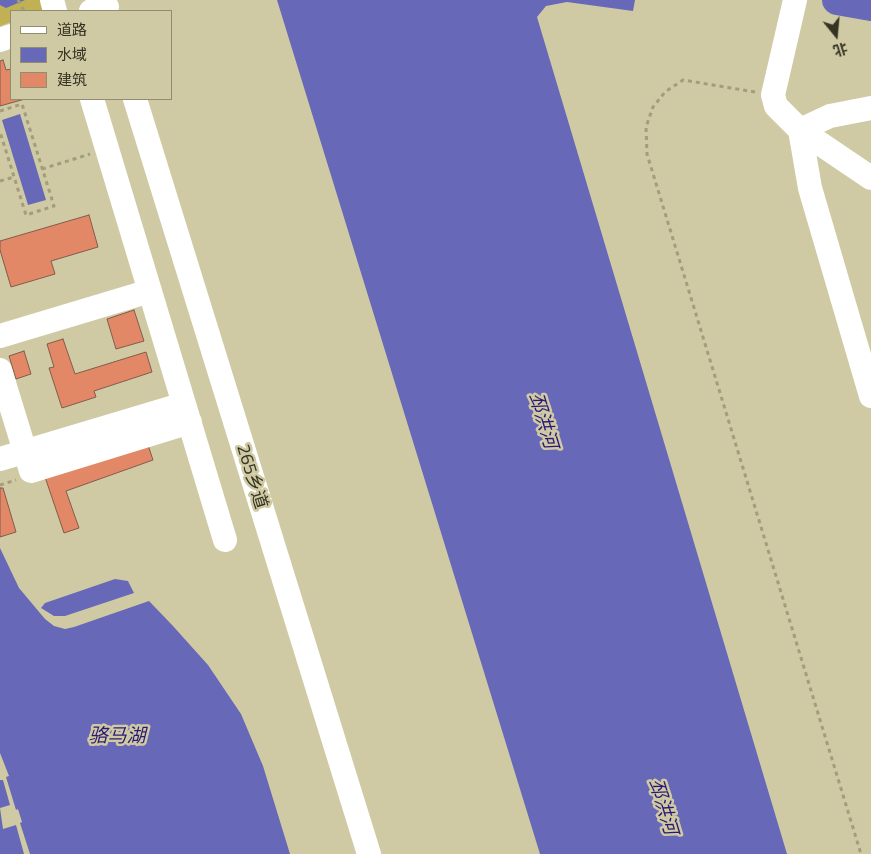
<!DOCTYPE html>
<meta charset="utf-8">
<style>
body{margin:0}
#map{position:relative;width:871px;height:854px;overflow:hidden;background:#cfcaa3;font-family:"Titillium Web","Noto Sans SC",sans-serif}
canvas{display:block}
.legend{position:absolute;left:10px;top:10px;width:162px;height:90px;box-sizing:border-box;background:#cfcaa3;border:1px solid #918e70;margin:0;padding:6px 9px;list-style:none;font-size:15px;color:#353324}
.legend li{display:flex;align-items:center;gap:10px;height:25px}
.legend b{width:25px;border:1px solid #918e70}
.north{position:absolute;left:811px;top:10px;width:50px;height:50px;-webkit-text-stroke:4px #cfcaa3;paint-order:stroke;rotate:163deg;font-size:14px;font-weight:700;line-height:20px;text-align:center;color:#353324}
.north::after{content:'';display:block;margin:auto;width:18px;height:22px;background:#353324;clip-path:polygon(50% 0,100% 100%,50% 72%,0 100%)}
</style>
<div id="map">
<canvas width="871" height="854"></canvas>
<ul class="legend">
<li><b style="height:6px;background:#fff"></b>道路</li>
<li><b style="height:14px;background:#6768b7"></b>水域</li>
<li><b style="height:14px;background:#e28866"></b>建筑</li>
</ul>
<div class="north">北</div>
</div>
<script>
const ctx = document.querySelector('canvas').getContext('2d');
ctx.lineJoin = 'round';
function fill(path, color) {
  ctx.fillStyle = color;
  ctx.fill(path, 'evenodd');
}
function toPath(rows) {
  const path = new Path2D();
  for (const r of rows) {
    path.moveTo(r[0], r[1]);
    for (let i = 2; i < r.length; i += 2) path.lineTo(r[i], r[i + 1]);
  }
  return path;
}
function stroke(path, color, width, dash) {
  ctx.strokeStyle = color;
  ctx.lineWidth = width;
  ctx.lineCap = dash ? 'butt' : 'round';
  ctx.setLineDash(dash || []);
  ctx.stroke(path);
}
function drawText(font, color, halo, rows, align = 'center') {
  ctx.font = font + ' "Titillium Web","Noto Sans SC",sans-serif';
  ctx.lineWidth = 5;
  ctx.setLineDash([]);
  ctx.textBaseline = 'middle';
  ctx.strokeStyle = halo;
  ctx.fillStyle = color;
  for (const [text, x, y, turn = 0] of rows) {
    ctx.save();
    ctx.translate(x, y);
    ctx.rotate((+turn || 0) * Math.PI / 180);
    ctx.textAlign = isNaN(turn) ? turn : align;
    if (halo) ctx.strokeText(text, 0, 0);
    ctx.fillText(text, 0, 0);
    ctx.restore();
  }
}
const green = toPath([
 [0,0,46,0,46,11,11,11,11,22,0,26]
]);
const water = toPath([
 [0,0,25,0,6,8,0,5],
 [277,0,635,0,633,11,567,2,546,6,537,17,787,854,540,854],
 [20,114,46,200,28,205,2,120],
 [0,548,19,588,45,619,54,626,65,629,74,627,149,601,173,626,208,665,241,714,263,766,290,854,0,854],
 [115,579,128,581,134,593,65,616,54,616,41,608,45,603]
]);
const pier = toPath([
 [0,753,9,776,6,777,16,810,18,809,22,822,20,823,30,854,24,854,16,825,3,829,0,808,10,805,3,780,0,780]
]);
const river = toPath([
 [837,0,871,6]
]);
const building = toPath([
 [3,60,6,70,11,69,11,99,25,99,0,106,0,61,3,60],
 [89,215,98,247,51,261,55,274,11,287,0,250,0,241,89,215],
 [134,310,144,341,116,349,107,319,134,310],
 [63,339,75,374,146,352,152,372,94,391,96,397,62,408,49,368,54,367,47,344,63,339],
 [24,351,31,374,16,379,9,356,24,351],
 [147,442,153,460,66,491,79,528,64,533,45,477,147,442],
 [0,488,3,488,16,532,0,537,0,488]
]);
const path = toPath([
 [18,0,24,11],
 [755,92,683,80,665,92,653,107,646,127,647,154,861,854],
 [0,111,22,104,54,206,26,215,0,132],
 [42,169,90,154],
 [0,181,14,177],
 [0,485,16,480]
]);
const minor = toPath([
 [52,0,55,11],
 [795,0,773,95,776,106,800,130,871,178],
 [91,11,107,7],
 [0,40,11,36],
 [92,99,225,540],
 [135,99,369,854],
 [871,108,830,116,800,130,810,188,871,396],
 [0,336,150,291],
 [0,370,31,471,190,422],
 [0,459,184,404]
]);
const streetNames = [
 ["265乡道",251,477,73]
];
const waterNames = [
 ["邳洪河",542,421,73],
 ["骆马湖",117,737],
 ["邳洪河",662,807,73]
];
fill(green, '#bfb154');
fill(water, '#6768b7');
fill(pier, '#cfcaa3');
stroke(river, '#6768b7', 30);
fill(building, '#e28866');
stroke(building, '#805c4e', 1);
stroke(path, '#a19d7d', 3, [4, 4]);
stroke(minor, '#fff', 24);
drawText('18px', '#353324', '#cfcaa3', streetNames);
drawText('italic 19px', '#291877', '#cfcaa3', waterNames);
</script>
